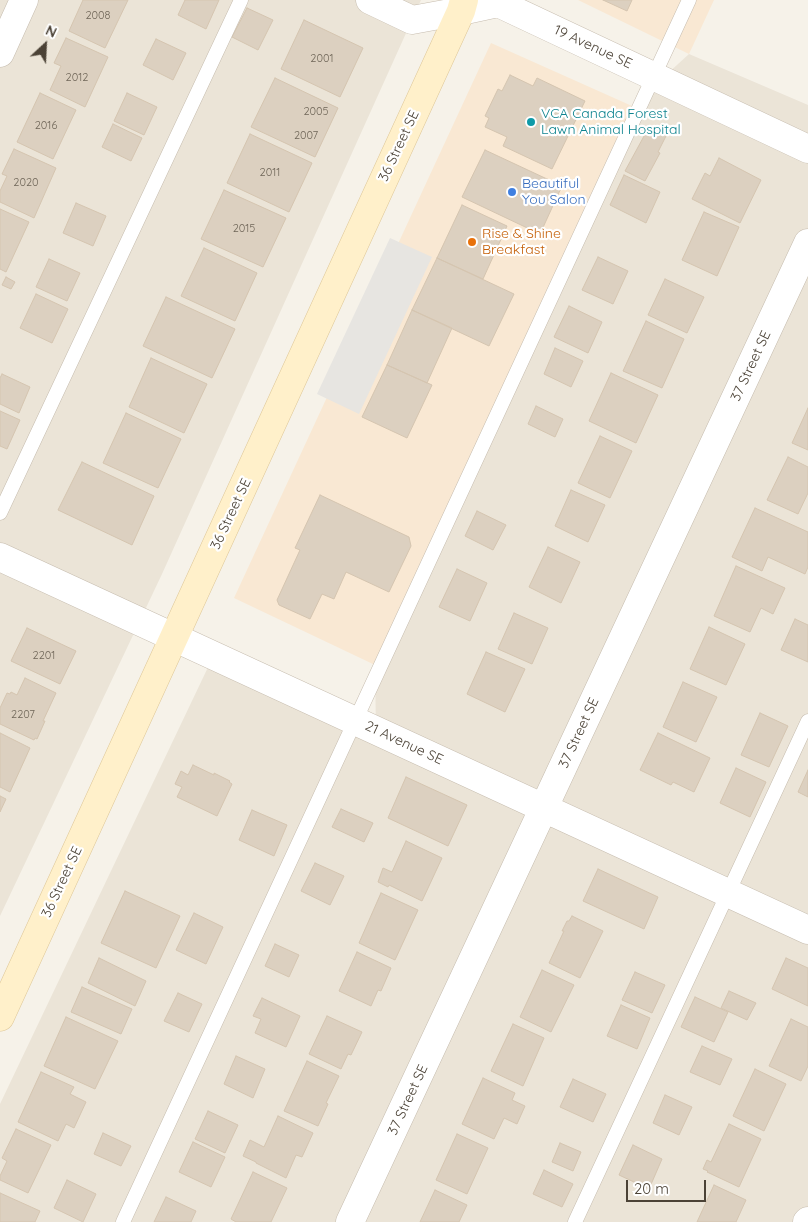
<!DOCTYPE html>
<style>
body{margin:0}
#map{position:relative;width:808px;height:1222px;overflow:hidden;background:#f6f2e9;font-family:Quicksand,sans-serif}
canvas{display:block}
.north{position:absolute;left:20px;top:20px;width:50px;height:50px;-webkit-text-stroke:4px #fff;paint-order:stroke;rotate:25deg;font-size:14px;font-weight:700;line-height:20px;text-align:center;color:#4b4236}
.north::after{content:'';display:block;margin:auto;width:18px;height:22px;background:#4b4236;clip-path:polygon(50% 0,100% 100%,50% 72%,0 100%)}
.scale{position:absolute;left:626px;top:1180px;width:80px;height:22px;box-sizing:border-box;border:2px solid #4b4236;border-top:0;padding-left:6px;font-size:15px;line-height:18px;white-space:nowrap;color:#4b4236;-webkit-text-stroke:4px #fff;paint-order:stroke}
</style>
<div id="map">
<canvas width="808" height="1222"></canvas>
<div class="north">N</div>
<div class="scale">20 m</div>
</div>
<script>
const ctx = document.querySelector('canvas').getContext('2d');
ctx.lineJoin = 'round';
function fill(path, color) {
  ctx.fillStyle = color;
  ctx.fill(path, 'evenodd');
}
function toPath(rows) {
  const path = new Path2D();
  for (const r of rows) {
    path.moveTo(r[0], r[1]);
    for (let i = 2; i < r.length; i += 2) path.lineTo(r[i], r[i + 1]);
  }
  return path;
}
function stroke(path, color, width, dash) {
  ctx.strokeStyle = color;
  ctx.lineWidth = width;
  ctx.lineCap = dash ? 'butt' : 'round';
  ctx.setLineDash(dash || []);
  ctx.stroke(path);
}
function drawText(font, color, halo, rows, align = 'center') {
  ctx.font = font + ' Quicksand,sans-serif';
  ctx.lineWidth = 4.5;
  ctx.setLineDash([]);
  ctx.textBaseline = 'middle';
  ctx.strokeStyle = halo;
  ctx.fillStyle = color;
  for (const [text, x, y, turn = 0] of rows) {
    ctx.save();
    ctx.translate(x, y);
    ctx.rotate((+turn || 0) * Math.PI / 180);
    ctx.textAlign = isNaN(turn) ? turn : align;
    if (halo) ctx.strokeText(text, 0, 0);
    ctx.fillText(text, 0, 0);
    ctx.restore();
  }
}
const residential = toPath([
 [0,0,421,0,162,574,0,916],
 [689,54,808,105,808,1222,0,1222,0,1104,211,661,376,734,375,665,632,106]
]);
const commercial = toPath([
 [578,0,714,0,689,54],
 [491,43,632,106,375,665,234,598]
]);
const parking = toPath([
 [390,238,432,257,359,414,317,394]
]);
const building = toPath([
 [83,0,128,0,105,48,69,31,83,0],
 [185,0,219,0,206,29,178,15,185,0],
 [603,0,632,0,627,11,603,0],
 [247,8,273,20,258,50,232,37,247,8],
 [304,20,363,48,340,97,281,69,304,20],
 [66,38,108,57,85,107,50,90,61,66,54,63,66,38],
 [156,39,186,53,173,80,143,65,156,39],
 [510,75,533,86,537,78,585,101,552,169,503,146,507,137,485,127,489,118,485,116,498,89,502,91,510,75],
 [275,78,338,108,315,157,251,127,275,78],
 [40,93,76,110,53,159,17,142,40,93],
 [127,93,157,107,144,135,114,121,127,93],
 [113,124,142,138,131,161,102,147,113,124],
 [649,127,666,136,658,152,660,153,645,181,625,171,649,127],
 [250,134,312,163,289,212,227,183,250,134],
 [14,149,56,168,34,218,0,202,0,191,7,176,2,174,14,149],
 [485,150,562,186,540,234,462,197,485,150],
 [719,158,761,180,740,223,692,199,705,173,710,176,719,158],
 [624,175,660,192,646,223,610,205,624,175],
 [224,190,286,218,263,267,201,239,224,190],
 [76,203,106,216,93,246,63,233,76,203],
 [462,205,507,226,483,279,437,258,462,205],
 [0,209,29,222,6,272,0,269,0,209],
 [704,212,739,227,717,276,682,260,704,212],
 [204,248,257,273,235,321,181,296,204,248],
 [598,257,628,271,613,304,582,290,598,257],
 [437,258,514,294,489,346,412,310,437,258],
 [49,259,80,273,67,301,36,287,49,259],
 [6,277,15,282,11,289,2,285,6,277],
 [665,279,704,297,687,333,648,315,665,279],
 [36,294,68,309,52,343,20,328,36,294],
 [166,297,235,329,212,378,143,346,166,297],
 [569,306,602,322,588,353,554,337,569,306],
 [412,310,452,328,427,383,387,365,412,310],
 [646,321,684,339,662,388,623,371,646,321],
 [555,348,583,361,571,387,544,374,555,348],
 [151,358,207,384,184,433,129,407,151,358],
 [387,365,432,385,407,438,362,417,387,365],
 [611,373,658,395,636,443,589,421,611,373],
 [2,374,30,387,19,413,0,404,0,378,2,374],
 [536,406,563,419,555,437,528,424,536,406],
 [808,408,808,450,792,443,808,408],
 [0,411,20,420,7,449,0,446,0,411],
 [126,413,181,439,158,488,103,463,126,413],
 [600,436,632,451,610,498,578,483,600,436],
 [788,457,808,467,808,493,798,514,767,500,788,457],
 [82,462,154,496,132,545,58,510,82,462],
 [571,490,605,505,588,542,555,526,571,490],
 [320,495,409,537,411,546,389,592,346,572,334,599,322,594,310,619,279,605,277,600,300,550,295,548,320,495],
 [755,508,808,532,808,567,805,574,768,557,762,571,732,557,755,508],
 [477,511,506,525,493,550,465,536,477,511],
 [548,547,580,562,561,603,529,587,548,547],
 [736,566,785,588,773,614,761,608,750,632,714,616,736,566],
 [457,569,487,583,470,621,439,607,457,569],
 [514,613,548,628,532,664,498,649,514,613],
 [795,619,808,625,808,662,781,650,795,619],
 [709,627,745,644,726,685,690,669,709,627],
 [27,628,76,651,60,684,11,661,27,628],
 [486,652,525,669,505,712,467,694,486,652],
 [25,678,56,693,43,721,45,721,37,739,35,738,34,740,0,724,0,708,7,693,10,694,11,692,17,695,25,678],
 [683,682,717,697,696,742,663,727,683,682],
 [760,713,788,726,769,767,741,755,760,713],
 [0,733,30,748,10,792,0,787,0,733],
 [658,733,710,758,694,792,673,782,671,785,640,770,658,733],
 [193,765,214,775,214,773,230,781,229,782,232,784,217,816,177,797,182,787,175,784,181,771,188,775,193,765],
 [736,768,766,782,750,817,720,803,736,768],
 [808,770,808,797,798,792,808,770],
 [406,777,467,805,448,846,388,818,406,777],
 [0,796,6,799,0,812,0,796],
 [341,809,373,823,364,842,332,827,341,809],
 [252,810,287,825,274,856,239,840,252,810],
 [406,841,442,858,422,901,389,885,388,887,378,882,383,868,392,872,406,841],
 [315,863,344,876,330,905,301,891,315,863],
 [598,869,658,897,644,929,583,901,598,869],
 [125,891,180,916,156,968,101,943,125,891],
 [381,893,418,910,395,960,359,943,381,893],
 [194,913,223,927,206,964,176,950,194,913],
 [572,916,603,931,580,978,549,963,564,931,562,931,567,921,569,921,572,916],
 [275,944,299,955,289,977,265,966,275,944],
 [357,952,391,968,381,991,378,990,371,1006,339,991,357,952],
 [99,958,146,981,135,1006,88,983,99,958],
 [786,958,808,968,808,1006,772,989,786,958],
 [542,970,574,985,551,1032,520,1017,542,970],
 [635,972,665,985,652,1013,622,1000,635,972],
 [82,987,132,1009,121,1034,71,1012,82,987],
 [729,991,756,1003,747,1020,721,1008,729,991],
 [178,993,202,1004,189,1032,164,1021,178,993],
 [695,997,728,1012,714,1042,681,1027,695,997],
 [262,998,300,1016,286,1047,255,1033,261,1019,253,1016,262,998],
 [621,1005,650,1018,637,1049,607,1036,621,1005],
 [327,1016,362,1032,351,1055,348,1054,341,1069,309,1054,327,1016],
 [66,1017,118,1041,95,1089,44,1066,66,1017],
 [791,1019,808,1027,808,1066,801,1081,769,1066,791,1019],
 [513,1024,544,1038,523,1086,491,1071,513,1024],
 [702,1046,732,1059,720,1085,690,1072,702,1046],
 [236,1056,265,1069,253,1098,224,1084,236,1056],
 [307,1061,339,1076,326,1103,328,1104,318,1126,284,1111,307,1061],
 [755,1069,786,1084,764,1131,733,1116,755,1069],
 [41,1072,74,1087,70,1094,86,1102,74,1128,66,1124,58,1141,18,1122,41,1072],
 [483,1078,515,1093,512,1100,525,1106,517,1124,504,1118,494,1139,462,1124,483,1078],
 [573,1079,606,1094,593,1122,560,1107,573,1079],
 [665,1095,692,1107,679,1135,653,1123,665,1095],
 [208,1111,238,1125,225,1153,195,1139,208,1111],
 [278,1116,313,1133,302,1157,296,1155,286,1178,256,1163,256,1162,243,1156,250,1140,264,1147,278,1116],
 [729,1124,761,1139,739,1187,707,1172,708,1171,703,1169,707,1160,711,1162,729,1124],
 [16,1129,51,1145,28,1193,0,1180,0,1176,7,1161,2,1158,16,1129],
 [103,1133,131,1146,121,1166,94,1154,103,1133],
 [457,1134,488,1148,467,1194,436,1180,457,1134],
 [193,1142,225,1157,211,1187,179,1172,193,1142],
 [560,1143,581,1152,573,1171,552,1162,560,1143],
 [633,1145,662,1159,649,1189,619,1175,633,1145],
 [544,1170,573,1184,562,1207,533,1194,544,1170],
 [253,1172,287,1188,271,1222,236,1222,231,1219,253,1172],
 [67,1180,96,1194,83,1222,54,1208,67,1180],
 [714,1185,746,1200,736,1222,697,1222,714,1185],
 [435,1190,467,1205,459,1222,420,1222,435,1190],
 [0,1193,40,1211,35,1222,0,1222,0,1193],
 [166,1197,196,1211,191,1222,154,1222,166,1197]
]);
const service = toPath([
 [0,513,241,0],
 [123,1222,689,0],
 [575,1222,808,721]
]);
const minor = toPath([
 [370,0,412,20,461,11,498,3,808,149],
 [0,53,24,0],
 [0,557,808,930],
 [350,1222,808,243],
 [807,1222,808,1221]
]);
const secondary = toPath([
 [0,1017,461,11,464,0]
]);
const markers = [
 [531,122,5,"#0f9aa8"],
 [512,192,5,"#3f7fe0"],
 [472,242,5,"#e8710a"]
];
const numberNames = [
 ["2008",98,16],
 ["2001",322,59],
 ["2012",77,78],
 ["2005",316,112],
 ["2016",46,126],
 ["2007",306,136],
 ["2011",270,173],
 ["2020",26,183],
 ["2015",244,229],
 ["2201",44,656],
 ["2207",23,715]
];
const streetNames = [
 ["19 Avenue SE",593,47,25],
 ["36 Street SE",399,146,-65],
 ["37 Street SE",751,366,-65],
 ["36 Street SE",231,514,-65],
 ["37 Street SE",579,733,-65],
 ["21 Avenue SE",404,743,25],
 ["36 Street SE",62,882,-65],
 ["37 Street SE",408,1100,-65]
];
const cultureNames = [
 ["VCA Canada Forest",541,114],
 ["Lawn Animal Hospital",541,130]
];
const shopNames = [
 ["Beautiful",522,184],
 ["You Salon",522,200]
];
const foodNames = [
 ["Rise & Shine",482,234],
 ["Breakfast",482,250]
];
fill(residential, '#ebe4d7');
fill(commercial, '#f9e8d3');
fill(parking, '#e7e5e1');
fill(building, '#dcd0c0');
stroke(building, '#d5c5b0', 1);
stroke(service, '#c6bcae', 15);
stroke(minor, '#c6bcae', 29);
stroke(secondary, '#dec797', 29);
stroke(service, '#fff', 14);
stroke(minor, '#fff', 28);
stroke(secondary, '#fff0ca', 28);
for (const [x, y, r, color] of markers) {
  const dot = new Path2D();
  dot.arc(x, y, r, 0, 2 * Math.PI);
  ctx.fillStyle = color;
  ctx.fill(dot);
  stroke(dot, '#fff', 2);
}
drawText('11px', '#6f6658', null, numberNames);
drawText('14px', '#4b4236', '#fff', streetNames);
drawText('14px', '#0d838f', '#fff', cultureNames, 'left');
drawText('14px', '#366cbe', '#fff', shopNames, 'left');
drawText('14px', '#c56008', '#fff', foodNames, 'left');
</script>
